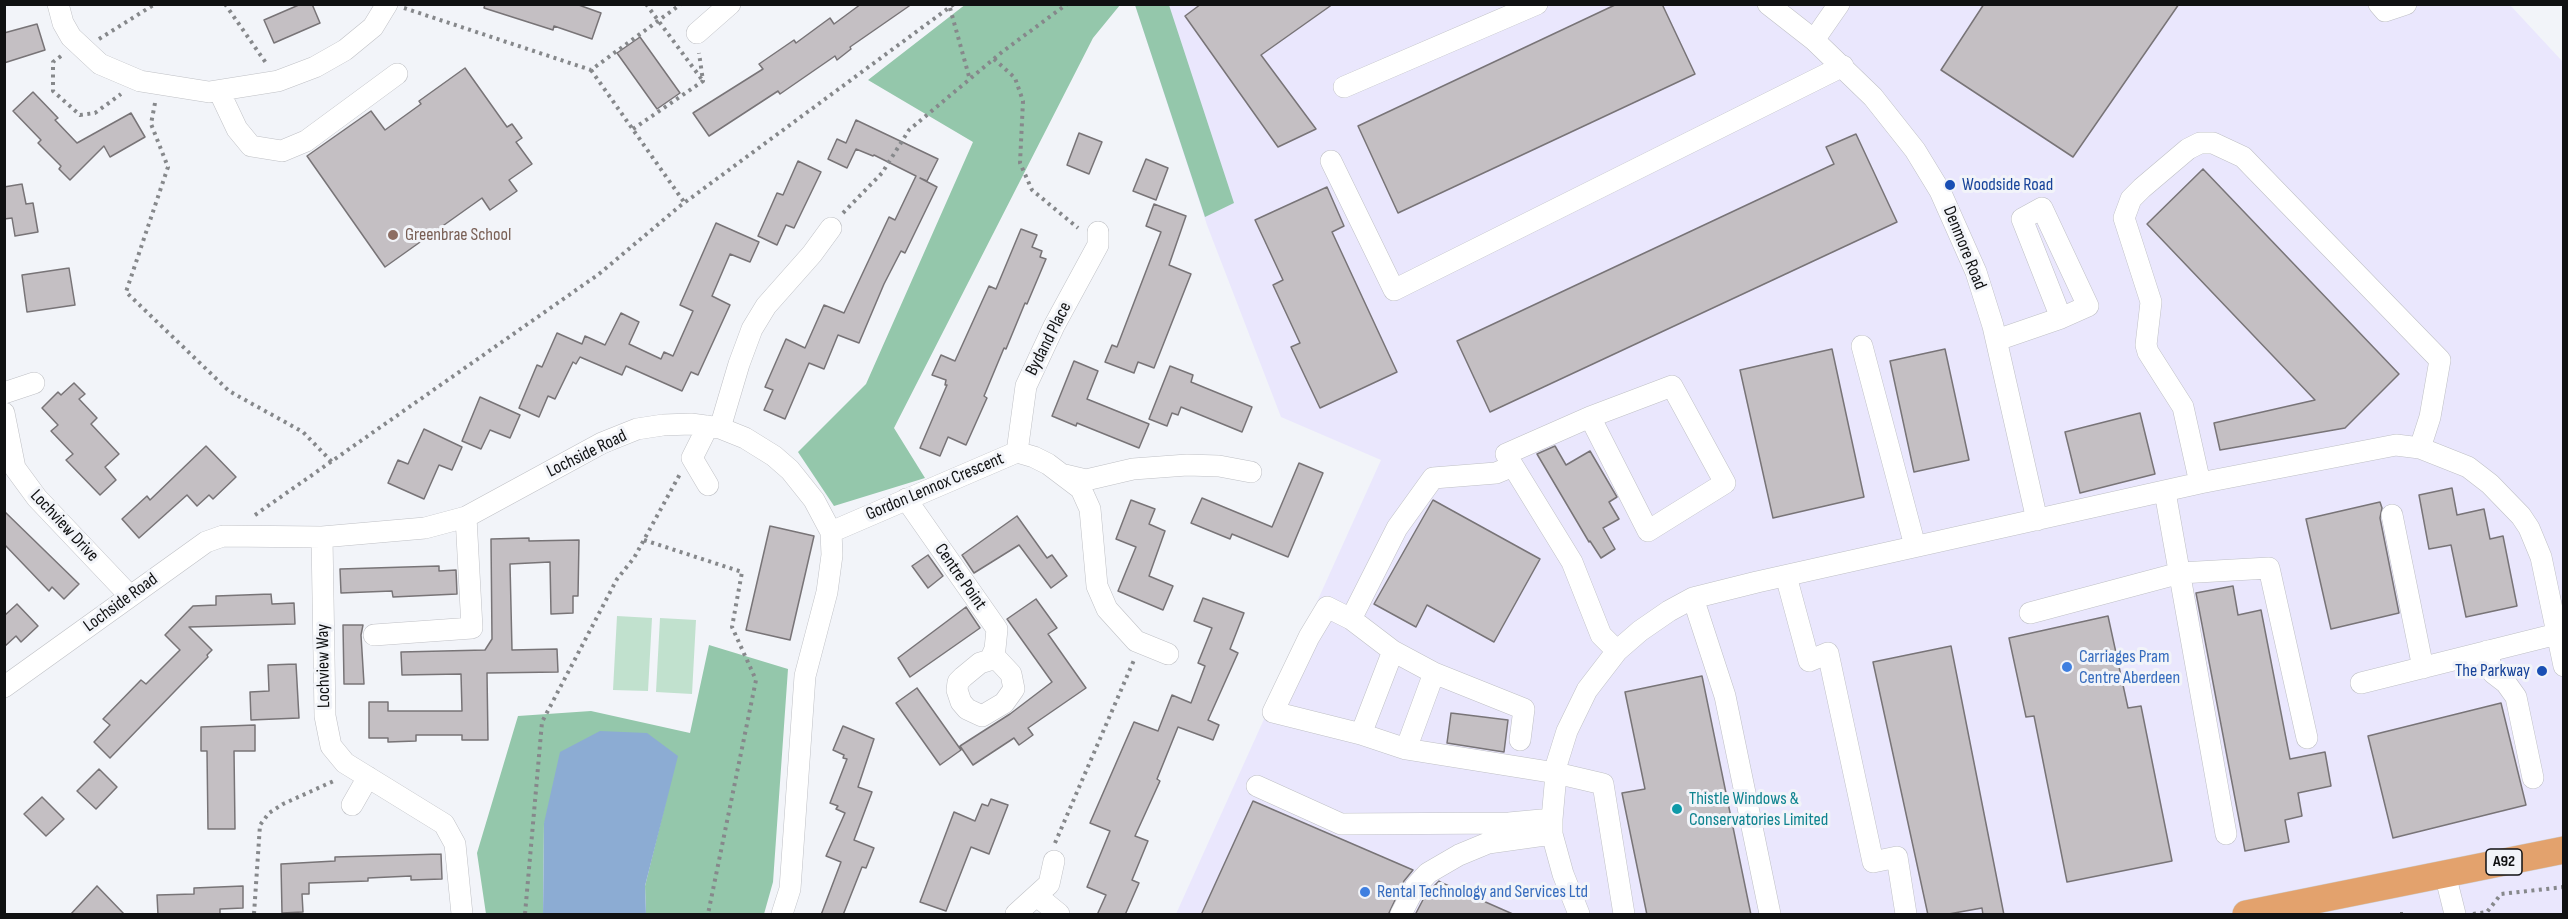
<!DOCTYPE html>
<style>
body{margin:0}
#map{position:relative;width:2568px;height:919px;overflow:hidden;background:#f2f4f9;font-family:"Sofia Sans Condensed",sans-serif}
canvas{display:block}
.frame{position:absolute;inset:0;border:6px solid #101112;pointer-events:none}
</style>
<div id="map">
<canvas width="2568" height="919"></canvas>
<div class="frame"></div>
</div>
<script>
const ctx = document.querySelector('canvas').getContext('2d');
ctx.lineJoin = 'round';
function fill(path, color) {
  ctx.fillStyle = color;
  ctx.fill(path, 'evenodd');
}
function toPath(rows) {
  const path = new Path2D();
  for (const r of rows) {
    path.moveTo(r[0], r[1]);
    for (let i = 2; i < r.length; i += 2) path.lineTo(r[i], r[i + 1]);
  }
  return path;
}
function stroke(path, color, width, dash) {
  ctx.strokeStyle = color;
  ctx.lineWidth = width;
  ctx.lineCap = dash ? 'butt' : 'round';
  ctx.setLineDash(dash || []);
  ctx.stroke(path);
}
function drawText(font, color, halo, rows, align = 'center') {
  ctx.font = font + ' "Sofia Sans Condensed",sans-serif';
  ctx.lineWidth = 6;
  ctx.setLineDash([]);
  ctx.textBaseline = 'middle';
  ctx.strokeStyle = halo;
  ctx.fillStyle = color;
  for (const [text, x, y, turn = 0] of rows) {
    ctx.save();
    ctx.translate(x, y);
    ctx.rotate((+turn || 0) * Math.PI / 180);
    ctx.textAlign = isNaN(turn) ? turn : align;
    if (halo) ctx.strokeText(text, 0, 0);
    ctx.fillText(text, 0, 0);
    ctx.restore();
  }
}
const industrial = toPath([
 [1135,5,2510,5,2563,62,2563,914,1176,914,1381,460,1281,417,1207,225]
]);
const green = toPath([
 [617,616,652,618,648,691,613,690],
 [660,618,696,620,692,694,656,692]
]);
const forest = toPath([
 [966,4,1120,5,1093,38,894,428,925,478,834,506,798,452,866,384,973,142,868,80],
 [1135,5,1169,5,1234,203,1205,217],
 [709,645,788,669,773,882,764,914,646,914,645,886,677,756,544,823,543,914,486,914,477,853,518,716,591,711,690,733]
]);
const water = toPath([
 [600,731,647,733,678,756,645,886,646,914,543,914,544,823,560,752]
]);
const building = toPath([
 [301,4,312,4,320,23,274,43,264,20,301,4],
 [485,4,576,4,601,13,592,39,554,26,553,30,484,8,485,4],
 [861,4,912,4,850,47,851,49,837,60,835,56,780,94,778,91,709,136,693,113,763,69,759,64,794,40,796,43,830,18,834,24,861,4],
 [1201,4,1333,4,1261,55,1316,129,1278,147,1185,16,1201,4],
 [1617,4,1662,4,1695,74,1398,213,1358,126,1617,4],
 [1984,4,2179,4,2073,157,1941,70,1984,4],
 [37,24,45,50,4,63,4,33,37,24],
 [640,37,680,93,657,109,617,53,640,37],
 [465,68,507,127,512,124,522,138,516,142,532,164,509,180,517,191,490,210,482,198,385,267,307,156,371,111,385,130,421,104,419,101,465,68],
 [33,92,58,118,55,120,77,143,131,113,145,137,110,157,104,146,70,180,59,169,61,166,38,143,41,140,13,111,33,92],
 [856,120,938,159,927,181,920,178,937,187,905,253,901,251,884,284,859,343,838,335,824,369,809,363,785,419,764,410,773,390,765,387,786,339,805,348,824,305,844,313,889,217,895,220,916,176,874,155,873,156,856,149,847,168,828,159,837,139,846,143,856,120],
 [1079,133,1102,142,1089,174,1067,165,1079,133],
 [1856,134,1897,222,1490,412,1457,341,1834,164,1826,147,1856,134],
 [1146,159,1168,168,1156,200,1133,191,1146,159],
 [798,161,821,172,794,228,786,225,777,245,758,236,777,193,783,195,798,161],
 [2203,169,2399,374,2345,428,2220,450,2214,423,2315,400,2147,224,2203,169],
 [22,184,26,204,33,203,38,232,15,236,12,218,4,219,4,187,22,184],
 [1327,187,1344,226,1332,232,1397,372,1320,408,1291,347,1300,343,1273,285,1283,280,1255,220,1327,187],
 [1154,204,1186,216,1169,265,1191,274,1154,368,1138,362,1134,373,1105,362,1112,345,1117,347,1161,232,1146,226,1154,204],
 [716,223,759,242,750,262,730,254,712,296,730,305,698,375,691,372,682,391,626,366,622,375,580,357,576,364,573,362,555,399,548,396,539,417,519,408,537,365,542,367,557,333,582,344,585,336,605,345,621,313,639,322,629,344,661,359,664,352,673,356,693,311,680,305,716,223],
 [1021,229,1037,235,1032,247,1042,251,1040,257,1046,259,1027,304,1025,303,1006,349,1004,348,984,396,987,398,966,445,948,437,940,456,920,448,947,385,945,385,946,380,932,375,941,355,955,361,989,286,996,289,1021,229],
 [69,268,75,305,27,312,22,275,69,268],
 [1832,349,1864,497,1773,518,1740,370,1832,349],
 [1945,349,1969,460,1914,472,1890,361,1945,349],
 [1074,361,1098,371,1087,399,1149,424,1139,448,1077,423,1076,426,1052,416,1074,361],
 [1170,366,1193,375,1191,382,1252,407,1242,432,1181,407,1178,415,1172,413,1167,426,1149,419,1170,366],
 [74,383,85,394,79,399,97,418,91,424,119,454,105,467,116,480,100,495,66,460,73,454,51,431,58,425,42,408,58,392,61,395,74,383],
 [480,397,520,415,510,438,490,430,481,449,462,441,480,397],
 [2140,413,2155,474,2080,493,2065,432,2140,413],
 [424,429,462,447,452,470,439,465,424,499,388,483,398,460,408,464,424,429],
 [206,446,236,477,213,499,209,495,197,506,187,495,139,538,122,519,147,496,150,500,206,446],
 [1555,446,1566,465,1590,451,1617,497,1609,502,1619,519,1603,528,1615,549,1601,558,1590,541,1589,542,1537,454,1555,446],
 [1299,463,1323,473,1288,557,1232,534,1230,539,1191,523,1202,498,1272,527,1299,463],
 [2452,488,2457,515,2484,509,2490,539,2503,536,2517,606,2466,617,2451,545,2429,549,2419,495,2452,488],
 [1131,500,1155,509,1149,524,1165,531,1149,576,1173,586,1163,610,1118,591,1136,547,1116,539,1131,500],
 [1433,500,1540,559,1494,642,1427,605,1416,627,1374,604,1433,500],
 [2380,502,2382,508,2380,518,2399,613,2331,629,2306,519,2380,502],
 [4,511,79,584,64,599,52,587,49,591,4,544,4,511],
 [1017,516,1047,558,1052,555,1067,576,1051,588,1019,545,974,573,962,555,1017,516],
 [770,526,814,536,790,640,746,630,770,526],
 [529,538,529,541,579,540,578,596,573,596,573,613,551,614,550,562,510,564,512,650,557,649,558,672,487,673,488,740,462,740,462,735,416,735,416,741,388,742,388,738,369,738,369,702,388,702,388,711,462,711,461,674,402,675,401,652,485,650,492,639,491,539,529,538],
 [928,555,943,576,928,588,912,566,928,555],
 [439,566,439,571,456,570,457,594,393,597,392,591,341,593,340,569,439,566],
 [2233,586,2238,615,2261,610,2290,759,2325,752,2331,786,2298,793,2302,816,2285,820,2289,842,2245,851,2196,593,2233,586],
 [271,594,272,604,294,603,295,624,189,627,212,650,207,655,208,657,110,758,94,742,110,725,103,719,141,680,146,684,180,650,165,635,193,606,216,605,216,596,271,594],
 [1203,598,1244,613,1230,649,1238,653,1208,720,1219,725,1213,740,1178,727,1157,779,1160,781,1135,836,1148,841,1132,880,1139,883,1125,915,1097,915,1106,895,1087,887,1110,831,1090,823,1134,722,1158,731,1172,695,1191,703,1205,666,1198,663,1212,628,1194,621,1203,598],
 [1036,599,1057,628,1048,634,1086,688,1028,728,1033,735,1019,745,1014,738,973,765,960,746,1010,714,1052,682,1007,619,1036,599],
 [17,604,38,626,21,642,16,636,4,647,4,616,17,604],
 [966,607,980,628,910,677,898,658,966,607],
 [2108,616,2128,708,2141,706,2172,861,2067,882,2034,716,2026,717,2009,638,2108,616],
 [343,625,363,625,361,635,364,684,344,684,343,625],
 [1951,646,2004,915,1983,915,1982,908,1943,915,1928,915,1873,662,1951,646],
 [296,664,299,718,251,720,250,692,269,691,268,665,296,664],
 [1702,676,1751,915,1647,915,1622,793,1645,789,1625,692,1702,676],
 [917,688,961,750,940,765,896,703,917,688],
 [2501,703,2526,805,2393,838,2368,736,2501,703],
 [1451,713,1508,720,1504,752,1447,743,1451,713],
 [255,725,255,751,234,751,235,829,208,829,207,751,201,751,201,727,255,725],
 [843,726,874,739,858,787,872,792,854,840,874,848,866,868,862,867,843,915,821,915,841,862,826,856,845,813,836,809,838,806,830,803,847,759,843,758,844,755,833,750,843,726],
 [99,769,117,787,96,809,77,791,99,769],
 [42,797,64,819,46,836,24,814,42,797],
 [991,799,1008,805,989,854,971,847,946,911,920,902,954,812,975,821,982,804,988,806,991,799],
 [1253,801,1413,870,1404,881,1388,915,1201,915,1253,801],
 [441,854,442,879,411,880,411,876,368,878,368,881,309,883,309,894,302,894,303,912,282,913,281,864,335,861,335,857,441,854],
 [1439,881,1440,882,1515,915,1415,915,1426,894,1439,881],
 [97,886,125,915,70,915,97,886],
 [243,886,243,908,220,909,220,915,158,915,157,895,194,894,194,888,243,886]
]);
const path = toPath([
 [225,4,266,63],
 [646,4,703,81],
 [404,8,591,70,681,4],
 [950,8,970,80],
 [99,39,155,4],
 [61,56,53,62,53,91,80,115,95,113,121,94],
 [994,59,1015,78,1023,101,1020,163,1032,190,1078,228],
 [591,70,684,202],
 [155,103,151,124,168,167,126,292,229,391,303,432,332,462],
 [633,129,703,81,699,53],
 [843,213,882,173,909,130,1002,52,1067,4],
 [255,515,599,274,680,206,954,4],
 [644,540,742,572,732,627,756,680,708,914],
 [1055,843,1134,660],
 [254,914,260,825,269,813,283,804,336,780],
 [525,914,542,722,617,579,634,558,680,474],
 [2400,914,2407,914],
 [2473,914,2487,912,2501,894,2564,887]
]);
const minor = toPath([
 [58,4,63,23,71,37,100,64,140,81,209,92,278,81,315,67,345,50,373,27,387,4],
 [1768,4,1814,40,1873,97,1915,150,1940,191,1976,272,1993,326,2037,520],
 [2379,4,2385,11,2406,4],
 [697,33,730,4],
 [1814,40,1839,4],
 [1344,87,1537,4],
 [219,91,237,129,251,146,282,151,306,141,397,74],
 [1331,161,1394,290,1843,66],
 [1997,340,2061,318,2022,219,2042,208,2088,306,2061,318],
 [1862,346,1915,546],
 [4,393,34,383],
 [4,413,15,468,37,498,130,596],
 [720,428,739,364,752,329,766,306,812,254,831,228],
 [1017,452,1026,386,1054,326,1098,245,1098,232],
 [1513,466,1506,454,1590,417,1672,386,1725,483,1648,531,1590,417],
 [1065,475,1086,480,1133,469,1187,465,1219,466,1251,472],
 [2200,483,2183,407,2148,352,2146,345,2151,302,2124,218,2131,199,2142,188,2188,149,2200,143,2213,143,2243,157,2440,360,2430,417,2420,448],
 [708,485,692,458,708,426],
 [2165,492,2226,834],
 [906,499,997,629,995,649,990,660,980,663,963,677,958,682,957,690,961,702,967,709,982,716,1004,703,1014,689,1011,674,997,659,990,660],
 [2392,515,2423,668],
 [831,532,1017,452,1034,457,1048,464,1081,489,1090,509,1097,586,1107,609,1136,641,1168,654],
 [322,537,325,716,331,746,345,763,444,824,455,844,462,914],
 [1786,576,1809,661,1828,653,1873,862,1897,857,1906,914],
 [1693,598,1725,696,1770,914],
 [2030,613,2180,573,2269,568,2307,738],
 [1351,619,1393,651,1361,734],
 [374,635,472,628,466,517],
 [1393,651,1434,673,1406,749],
 [1617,651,1601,635,1572,562,1513,466,1496,473,1433,478,1397,528,1351,619,1327,607,1309,637,1273,712,1361,734,1406,749,1556,773,1603,784,1624,914],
 [2487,651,2493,673,2506,683,2516,697,2533,778],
 [1434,673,1524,709,1520,740],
 [2361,683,2557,634],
 [4,687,206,542,223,536,322,537,425,528,466,517,602,443,637,429,663,425,691,424,720,428,745,438,774,456,790,470,814,500,831,532,832,555,827,592,805,676,790,889,782,914],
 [1257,786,1341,824,1509,823,1552,819],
 [352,805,368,777],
 [2445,874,2455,914],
 [1037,896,1059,914],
 [1016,914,1049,884,1054,861],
 [1401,914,1415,887,1428,873,1459,855,1488,843,1552,834],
 [1579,914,1563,874,1552,834,1552,819,1557,763,1567,731,1587,690,1617,651,1640,631,1669,611,1693,598,1757,582,2200,483,2396,445,2420,448,2468,467,2490,484,2521,516,2529,528,2541,557,2564,666]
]);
const major = toPath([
 [2246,914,2564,850]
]);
const markers = [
 [1950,185,6,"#1a4fb4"],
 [393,235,6,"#8d6e63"],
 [2067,667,6,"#3f7fe0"],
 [2542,671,6,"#1a4fb4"],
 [1677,809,6,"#0f9aa8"],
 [1365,892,6,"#3f7fe0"]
];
const shields = [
 [2504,862,36]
];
const shieldNames = [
 ["A92",2504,862]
];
const transitNames = [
 ["Woodside Road",1962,185],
 ["The Parkway",2530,671,"right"]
];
const educationNames = [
 ["Greenbrae School",405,235]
];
const streetNames = [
 ["Denmore Road",1964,248,68],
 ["Bydand Place",1049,339,-63],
 ["Lochside Road",587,454,-26],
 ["Gordon Lennox Crescent",935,487,-23],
 ["Lochview Drive",64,526,47],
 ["Centre Point",960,577,55],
 ["Lochside Road",121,603,-36],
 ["Lochview Way",324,666,-91]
];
const shopNames = [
 ["Carriages Pram",2079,657],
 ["Centre Aberdeen",2079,678],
 ["Rental Technology and Services Ltd",1377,892]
];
const cultureNames = [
 ["Thistle Windows &",1689,799],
 ["Conservatories Limited",1689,820]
];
fill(industrial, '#eae7fd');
fill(green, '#c1e1ce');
fill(forest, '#94c7ab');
fill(water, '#8cacd3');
fill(building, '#c4bfc3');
stroke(building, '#787477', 1.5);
stroke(minor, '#bfc0c5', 22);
stroke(major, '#cfcfd0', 28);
stroke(path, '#86888b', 4, [3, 4.5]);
stroke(minor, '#fff', 21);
stroke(major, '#e3a26d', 27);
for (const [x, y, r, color] of markers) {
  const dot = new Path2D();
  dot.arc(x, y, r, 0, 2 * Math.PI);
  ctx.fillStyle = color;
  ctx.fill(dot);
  stroke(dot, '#f2f4f9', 2);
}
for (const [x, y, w] of shields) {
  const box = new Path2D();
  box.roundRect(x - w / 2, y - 13, w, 26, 4.5);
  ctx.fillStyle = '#f2f4f9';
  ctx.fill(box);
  stroke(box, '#101112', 1.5);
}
drawText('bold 16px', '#101112', null, shieldNames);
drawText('18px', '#164399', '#f2f4f9', transitNames, 'left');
drawText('18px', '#785e54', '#f2f4f9', educationNames, 'left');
drawText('18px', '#101112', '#f2f4f9', streetNames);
drawText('18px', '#366cbe', '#f2f4f9', shopNames, 'left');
drawText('18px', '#0d838f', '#f2f4f9', cultureNames, 'left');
</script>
